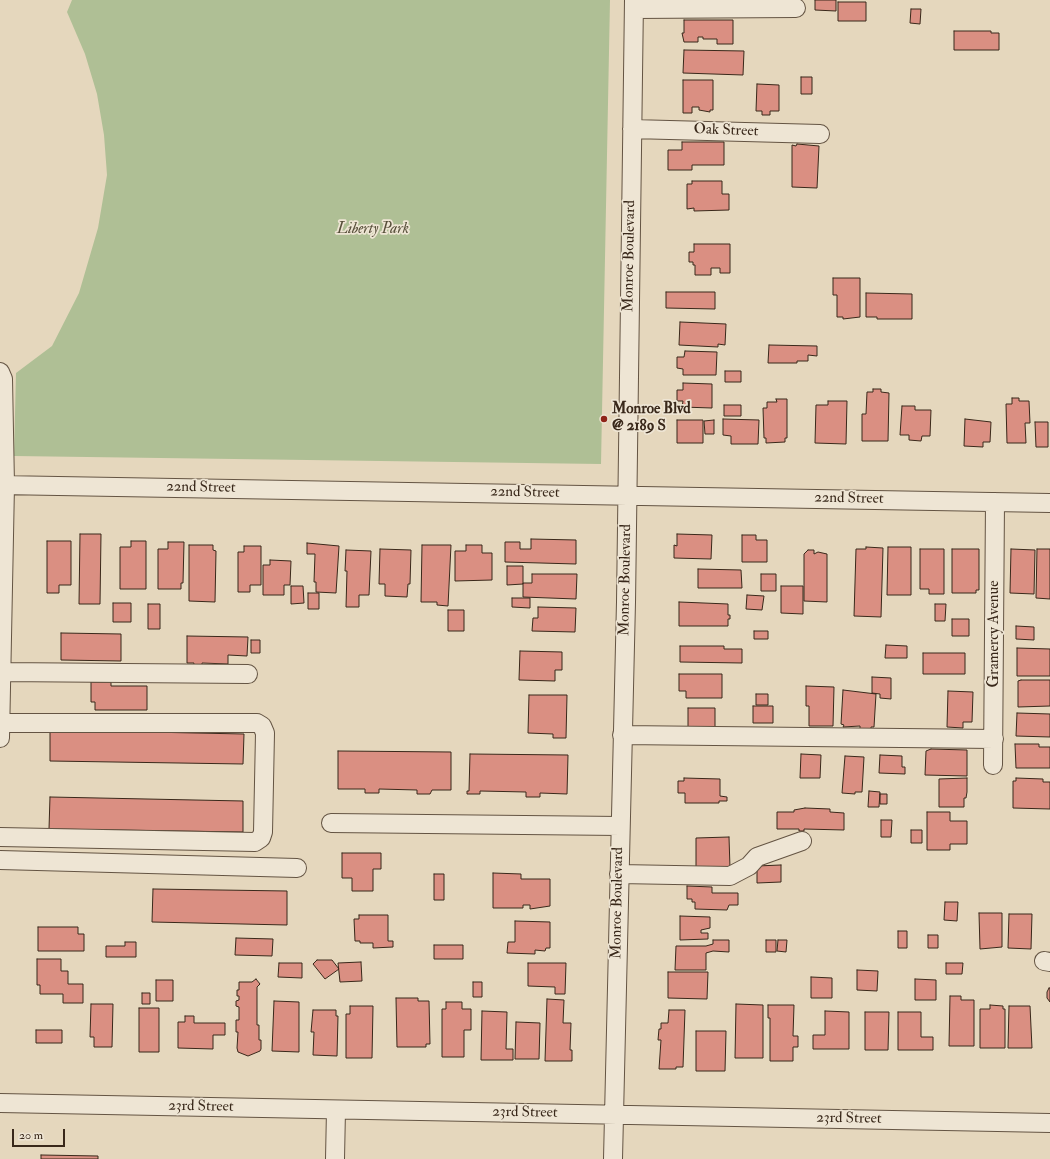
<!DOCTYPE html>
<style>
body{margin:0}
#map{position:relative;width:1050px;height:1159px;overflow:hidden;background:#e5d7bd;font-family:"IM FELL Double Pica",serif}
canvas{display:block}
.scale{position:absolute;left:12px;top:1129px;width:53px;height:18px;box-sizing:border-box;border:2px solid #39281a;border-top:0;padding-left:5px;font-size:12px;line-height:14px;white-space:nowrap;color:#39281a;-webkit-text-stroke:3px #eee5d4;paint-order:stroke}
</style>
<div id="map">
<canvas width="1050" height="1159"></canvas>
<div class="scale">20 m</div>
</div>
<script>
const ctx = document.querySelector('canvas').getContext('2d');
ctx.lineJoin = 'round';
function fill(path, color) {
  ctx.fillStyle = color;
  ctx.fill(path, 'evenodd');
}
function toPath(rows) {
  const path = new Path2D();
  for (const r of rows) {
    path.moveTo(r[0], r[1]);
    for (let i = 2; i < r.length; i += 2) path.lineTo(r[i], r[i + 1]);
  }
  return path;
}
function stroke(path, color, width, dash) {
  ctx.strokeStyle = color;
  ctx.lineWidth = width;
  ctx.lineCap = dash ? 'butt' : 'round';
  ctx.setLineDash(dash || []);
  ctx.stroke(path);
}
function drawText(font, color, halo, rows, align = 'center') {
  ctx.font = font + ' "IM FELL Double Pica",serif';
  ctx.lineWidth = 3.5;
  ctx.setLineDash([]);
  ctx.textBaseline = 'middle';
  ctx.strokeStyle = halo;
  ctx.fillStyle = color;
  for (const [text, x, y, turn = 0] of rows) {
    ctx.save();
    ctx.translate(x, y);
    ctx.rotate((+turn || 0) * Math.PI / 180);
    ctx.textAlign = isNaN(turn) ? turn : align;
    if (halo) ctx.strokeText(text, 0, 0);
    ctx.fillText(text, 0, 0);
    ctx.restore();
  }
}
const green = toPath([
 [72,0,610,0,601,464,14,456,16,373,52,346,79,293,98,228,107,175,104,135,97,94,85,54,67,12]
]);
const building = toPath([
 [815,0,836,0,836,11,815,10,815,0],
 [838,2,866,2,866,21,838,21,838,2],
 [911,9,921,9,920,24,910,23,911,9],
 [684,20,733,20,733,44,717,44,717,39,703,39,703,37,698,37,698,42,684,42,682,33,684,33,684,20],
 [954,31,991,31,991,33,999,33,999,50,954,50,954,31],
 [684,50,744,51,743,75,683,73,684,50],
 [801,77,812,77,812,94,801,94,801,77],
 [683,80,713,80,713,110,710,110,710,112,699,110,699,107,692,107,692,113,683,113,683,80],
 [757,84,779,85,779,111,770,111,770,115,762,115,762,111,756,111,757,84],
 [682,142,724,142,724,165,692,165,692,170,668,170,668,150,682,150,682,142],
 [797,144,819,146,817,188,792,187,792,145,796,146,797,144],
 [692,181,722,181,722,194,729,194,729,210,694,211,694,208,687,209,687,184,692,184,692,181],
 [694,244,730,244,730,273,720,273,720,268,711,268,711,275,695,275,695,265,693,265,693,262,689,262,689,252,694,252,694,244],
 [833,278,860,278,860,317,843,319,843,317,837,317,837,295,833,295,833,278],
 [666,292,715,292,715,309,666,308,666,292],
 [866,293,912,294,912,319,877,319,877,317,866,317,866,293],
 [680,322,726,324,725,345,718,344,718,347,679,345,680,322],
 [769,345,817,346,817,356,808,355,808,361,797,361,797,363,768,363,769,345],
 [685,351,717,352,716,375,683,375,683,369,677,368,677,357,684,357,685,351],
 [725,371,741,371,741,382,725,382,725,371],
 [683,383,712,384,712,408,682,407,683,401,677,401,677,390,683,390,683,383],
 [873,389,881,389,881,392,889,393,888,441,862,441,862,414,866,414,867,392,873,392,873,389],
 [1012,398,1019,398,1019,401,1029,401,1030,423,1025,423,1026,443,1007,443,1006,404,1012,404,1012,398],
 [776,399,787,399,787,438,785,438,785,442,766,443,766,438,764,438,763,408,767,408,767,402,777,402,776,399],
 [828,401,847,401,846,444,815,443,816,405,828,405,828,401],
 [724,405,741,405,741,416,724,416,724,405],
 [902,406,915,406,915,410,931,410,930,436,922,436,921,441,909,440,909,435,900,435,902,406],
 [723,419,759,420,758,444,731,444,731,436,723,435,723,419],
 [965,419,991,422,990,442,983,442,983,447,964,446,965,419],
 [677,420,703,420,703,443,677,443,677,420],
 [714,420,714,434,705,434,704,421,714,420],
 [1035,422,1048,422,1048,447,1036,447,1035,422],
 [80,534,101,534,100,604,79,604,80,534],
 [677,534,712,535,711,559,674,558,674,545,677,546,677,534],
 [742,535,756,535,756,540,767,540,767,562,742,562,742,535],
 [531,539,576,540,576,564,505,562,505,542,520,542,520,549,531,549,531,539],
 [47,541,71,541,71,585,59,585,59,593,47,593,47,541],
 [131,541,146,541,146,589,120,589,120,547,131,547,131,541],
 [168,542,184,542,183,583,181,583,181,589,158,589,158,549,168,549,168,542],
 [307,543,339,546,336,593,316,592,316,582,314,582,315,554,307,554,307,543],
 [189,545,213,545,213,550,216,551,215,602,189,601,189,545],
 [422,545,451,545,448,606,437,605,437,602,421,602,422,545],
 [466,545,482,545,482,553,492,553,492,580,455,581,455,551,466,551,466,545],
 [244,546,261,546,261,585,250,585,250,592,238,592,238,552,244,552,244,546],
 [866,547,883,548,881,617,854,616,856,549,866,549,866,547],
 [888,547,911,547,911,595,887,595,888,547],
 [380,549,411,550,410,584,408,584,407,597,385,596,385,584,379,584,380,549],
 [920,549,944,549,944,594,929,594,929,589,920,589,920,549],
 [952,549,979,549,979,590,976,590,976,593,952,593,952,549],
 [1011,549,1035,550,1034,594,1010,593,1011,549],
 [1037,549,1050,549,1050,599,1036,598,1037,549],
 [346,550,371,551,369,595,359,595,359,607,346,607,347,571,345,571,346,550],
 [808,550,814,550,814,554,818,552,827,554,827,602,804,601,804,554,808,550],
 [270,560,291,561,290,585,284,585,284,595,263,595,263,565,270,565,270,560],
 [507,566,523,566,523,584,507,585,507,566],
 [698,569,741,570,742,588,698,588,698,569],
 [532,574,577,574,576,599,523,597,523,583,532,583,532,574],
 [761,574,776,574,776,591,761,591,761,574],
 [291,586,303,586,304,603,291,604,291,586],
 [781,586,803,586,803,614,781,613,781,586],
 [308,593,319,593,319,609,308,609,308,593],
 [747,595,764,596,762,610,746,609,747,595],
 [512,598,530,598,530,608,512,607,512,598],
 [679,602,728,604,728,615,730,615,730,619,728,619,728,626,679,626,679,602],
 [113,603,131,603,131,622,113,622,113,603],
 [148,604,160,604,160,629,148,629,148,604],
 [935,604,946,604,945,621,935,621,935,604],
 [538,607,576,608,575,632,532,631,533,618,538,618,538,607],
 [448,610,464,610,464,631,448,631,448,610],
 [952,619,969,619,969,636,952,636,952,619],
 [1016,626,1034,627,1034,640,1016,639,1016,626],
 [754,631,768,631,768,639,754,639,754,631],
 [61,633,121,634,121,661,61,660,61,633],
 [187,636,248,637,247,656,228,655,228,664,202,663,202,667,193,667,194,663,187,663,187,636],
 [251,640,260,640,260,653,251,653,251,640],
 [886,645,907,646,907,658,885,658,886,645],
 [680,646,724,646,724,649,742,649,742,663,680,662,680,646],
 [1017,648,1050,649,1050,676,1017,676,1017,648],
 [520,651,562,652,562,670,555,670,555,681,519,680,520,651],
 [923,653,965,653,965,674,923,674,923,653],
 [679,674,722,674,722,698,686,698,686,691,679,691,679,674],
 [872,677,891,678,891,699,880,698,880,694,872,693,872,677],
 [1021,680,1050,680,1050,706,1018,707,1018,681,1021,680],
 [91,682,111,682,111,686,147,686,147,710,95,710,95,702,91,702,91,682],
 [806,686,834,687,833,726,809,726,809,706,806,706,806,686],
 [843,690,876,694,874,727,871,727,871,729,860,729,860,726,843,727,844,725,841,724,843,690],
 [948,691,973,692,972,722,963,722,963,728,947,727,948,691],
 [756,694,768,694,768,705,756,705,756,694],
 [529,695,567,695,566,738,553,738,553,734,528,733,529,695],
 [753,706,773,706,773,723,753,723,753,706],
 [688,708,715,708,715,732,688,732,688,708],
 [1017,713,1050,714,1050,737,1016,736,1017,713],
 [50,730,244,734,243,764,50,761,50,730],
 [1015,744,1039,744,1039,747,1050,747,1050,768,1016,768,1015,744],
 [931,749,967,750,967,776,925,775,926,751,931,749],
 [338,751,451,752,451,790,432,790,430,794,417,794,417,790,379,789,379,793,365,793,365,789,338,789,338,751],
 [470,754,568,755,567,794,540,793,540,797,526,797,526,792,480,791,480,794,467,794,467,791,469,791,470,754],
 [801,754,821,755,820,778,800,778,801,754],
 [880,755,902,756,902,767,905,767,905,774,879,773,880,755],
 [845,756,864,757,862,792,855,792,855,794,842,793,845,756],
 [684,778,720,779,720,796,727,797,727,801,719,801,719,803,685,803,685,793,678,793,678,781,684,781,684,778],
 [967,778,967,792,966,798,964,798,964,807,939,807,939,779,967,778],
 [1016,778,1043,779,1043,782,1050,782,1050,809,1013,808,1013,781,1016,781,1016,778],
 [869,791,880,792,879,807,868,807,869,791],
 [880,794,887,794,887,804,880,804,880,794],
 [50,797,243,801,243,832,49,829,50,797],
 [805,808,830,809,830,812,844,813,844,830,804,829,804,831,799,831,799,829,777,829,777,812,794,812,794,810,805,808],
 [927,812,950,812,950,821,967,821,967,844,950,844,950,850,927,850,927,812],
 [881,820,892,820,891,837,881,837,881,820],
 [911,830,922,830,922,843,911,843,911,830],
 [729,837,730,868,696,870,696,838,729,837],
 [342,853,381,853,381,869,373,869,373,891,352,891,352,878,342,878,342,853],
 [781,865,781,882,757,883,757,866,781,865],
 [493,873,521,874,521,879,550,879,550,906,530,909,530,905,523,905,523,908,493,908,493,873],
 [434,874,444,874,444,900,434,900,434,874],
 [687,886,712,887,712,893,738,893,738,905,729,905,727,910,695,909,695,902,692,902,692,899,687,899,687,886],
 [153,889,287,891,287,925,152,922,153,889],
 [945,902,958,902,957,921,944,920,945,902],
 [979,913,1002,913,1002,947,980,949,979,913],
 [1009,914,1032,914,1031,949,1008,948,1009,914],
 [359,915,388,915,388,941,393,941,393,947,373,948,373,943,360,943,360,941,355,941,354,919,359,919,359,915],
 [680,916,710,917,710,928,701,930,701,933,708,933,708,939,680,940,680,916],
 [515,921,550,922,550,948,546,948,545,951,535,950,535,954,507,953,508,942,515,942,515,921],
 [38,927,78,927,78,934,84,934,84,951,38,951,38,927],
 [898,931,907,931,907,948,898,948,898,931],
 [928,935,938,935,938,948,928,948,928,935],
 [236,938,273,939,272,956,235,955,236,938],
 [713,940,729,940,729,952,713,951,706,953,706,970,675,970,676,946,706,946,713,944,713,940],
 [766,940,776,940,776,952,766,952,766,940],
 [778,940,787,940,786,952,777,951,778,940],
 [125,942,136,942,136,957,106,957,106,946,125,946,125,942],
 [434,945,463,945,463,959,434,959,434,945],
 [37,959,61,959,61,971,68,971,68,984,83,984,83,1003,63,1003,63,994,40,994,40,985,37,985,37,959],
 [317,960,332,960,339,969,325,979,313,964,317,960],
 [361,962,362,981,340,982,338,963,361,962],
 [279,963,302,963,302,978,278,977,279,963],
 [528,963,566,963,565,994,555,994,555,987,528,986,528,963],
 [946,963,963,963,962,974,946,974,946,963],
 [857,970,878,971,877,991,857,990,857,970],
 [668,972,708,972,707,999,668,998,668,972],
 [811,977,832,978,832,998,811,998,811,977],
 [256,979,260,984,257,987,257,1025,259,1025,259,1040,261,1040,261,1049,260,1051,248,1056,238,1052,237,1048,238,1032,236,1032,236,1020,239,1020,239,1007,236,1006,236,1001,239,1000,239,996,237,996,237,990,239,990,239,982,252,982,256,979],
 [915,979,936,980,936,1000,915,1000,915,979],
 [156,980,173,980,173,1001,156,1001,156,980],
 [473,982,482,982,482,997,473,997,473,982],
 [1049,988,1050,988,1050,1002,1047,998,1047,992,1049,988],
 [142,993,150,993,150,1004,142,1004,142,993],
 [950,996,961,996,961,1000,974,1000,974,1046,949,1046,950,996],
 [396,998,418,998,418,1001,429,1001,430,1044,426,1044,426,1047,397,1047,396,998],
 [547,999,564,1000,563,1023,571,1023,570,1050,572,1050,572,1061,545,1061,547,999],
 [274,1001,299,1002,299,1052,272,1051,274,1001],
 [446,1002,462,1002,462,1009,471,1009,471,1030,464,1030,464,1057,442,1057,442,1009,446,1009,446,1002],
 [91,1004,113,1004,112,1047,94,1047,94,1037,90,1037,91,1004],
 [736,1004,763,1005,763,1058,735,1058,736,1004],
 [768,1005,794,1005,793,1036,798,1036,798,1047,793,1047,793,1061,770,1061,770,1018,768,1018,768,1005],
 [990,1005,1003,1006,1003,1009,1005,1009,1005,1048,980,1048,980,1009,990,1009,990,1005],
 [350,1006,373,1006,372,1058,346,1058,346,1014,350,1014,350,1006],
 [1009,1006,1030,1006,1032,1048,1008,1048,1009,1006],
 [139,1008,159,1008,159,1052,139,1052,139,1008],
 [313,1010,336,1010,336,1016,338,1016,337,1056,313,1055,314,1032,311,1032,313,1010],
 [669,1010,685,1010,683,1067,676,1067,676,1069,659,1069,661,1040,658,1040,659,1029,661,1029,661,1023,668,1023,669,1010],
 [482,1011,507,1012,506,1049,513,1049,513,1060,481,1060,482,1011],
 [825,1011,849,1012,849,1049,813,1049,813,1035,825,1035,825,1011],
 [865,1012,889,1012,888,1050,865,1050,865,1012],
 [898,1012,921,1012,921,1037,933,1037,933,1050,898,1050,898,1012],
 [185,1016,194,1016,194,1023,225,1023,225,1035,213,1035,213,1049,178,1048,178,1022,185,1022,185,1016],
 [516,1022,540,1023,539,1059,515,1059,516,1022],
 [36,1030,62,1030,62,1043,36,1043,36,1030],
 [696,1031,726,1031,725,1071,696,1071,696,1031],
 [41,1155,98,1156,98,1159,41,1159,41,1155]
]);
const minor = toPath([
 [634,9,796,8],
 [632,129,820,134],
 [0,372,3,379,5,485,0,738],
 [0,485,1050,503],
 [1,672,248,674],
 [622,735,994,739],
 [993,765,995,502],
 [331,823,620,826],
 [0,837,255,842,261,838,263,832,265,733,262,726,257,723,0,723],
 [0,860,297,868],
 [619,874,730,876,749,866,757,857,802,841],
 [1044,961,1050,962],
 [0,1103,1050,1123],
 [335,1159,336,1110],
 [613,1159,626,602,634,0]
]);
const markers = [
 [604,419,4,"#8f2418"]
];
const streetNames = [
 ["Oak Street",726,131,2],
 ["Monroe Boulevard",630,256,-89],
 ["22nd Street",201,488,1],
 ["22nd Street",525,493,1],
 ["22nd Street",849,499,1],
 ["Monroe Boulevard",626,580,-89],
 ["Gramercy Avenue",995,634,-90],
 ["Monroe Boulevard",618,903,-89],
 ["23rd Street",201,1107,1],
 ["23rd Street",525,1113,1],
 ["23rd Street",849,1119,1]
];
const parkNames = [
 ["Liberty Park",373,230]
];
const poiNames = [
 ["Monroe Blvd",612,410],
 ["@ 2189 S",612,427]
];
fill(green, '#afbf95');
fill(building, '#da8f82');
stroke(building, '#39281a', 1);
stroke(minor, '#645443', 20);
stroke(minor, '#eee5d4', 18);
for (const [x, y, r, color] of markers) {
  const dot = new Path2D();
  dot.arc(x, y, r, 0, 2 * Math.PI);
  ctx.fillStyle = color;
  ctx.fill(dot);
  stroke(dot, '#eee5d4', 1.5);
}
drawText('15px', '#39281a', '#eee5d4', streetNames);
drawText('italic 15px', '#564e39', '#eee5d4', parkNames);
drawText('bold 15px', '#39281a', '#eee5d4', poiNames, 'left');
</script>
